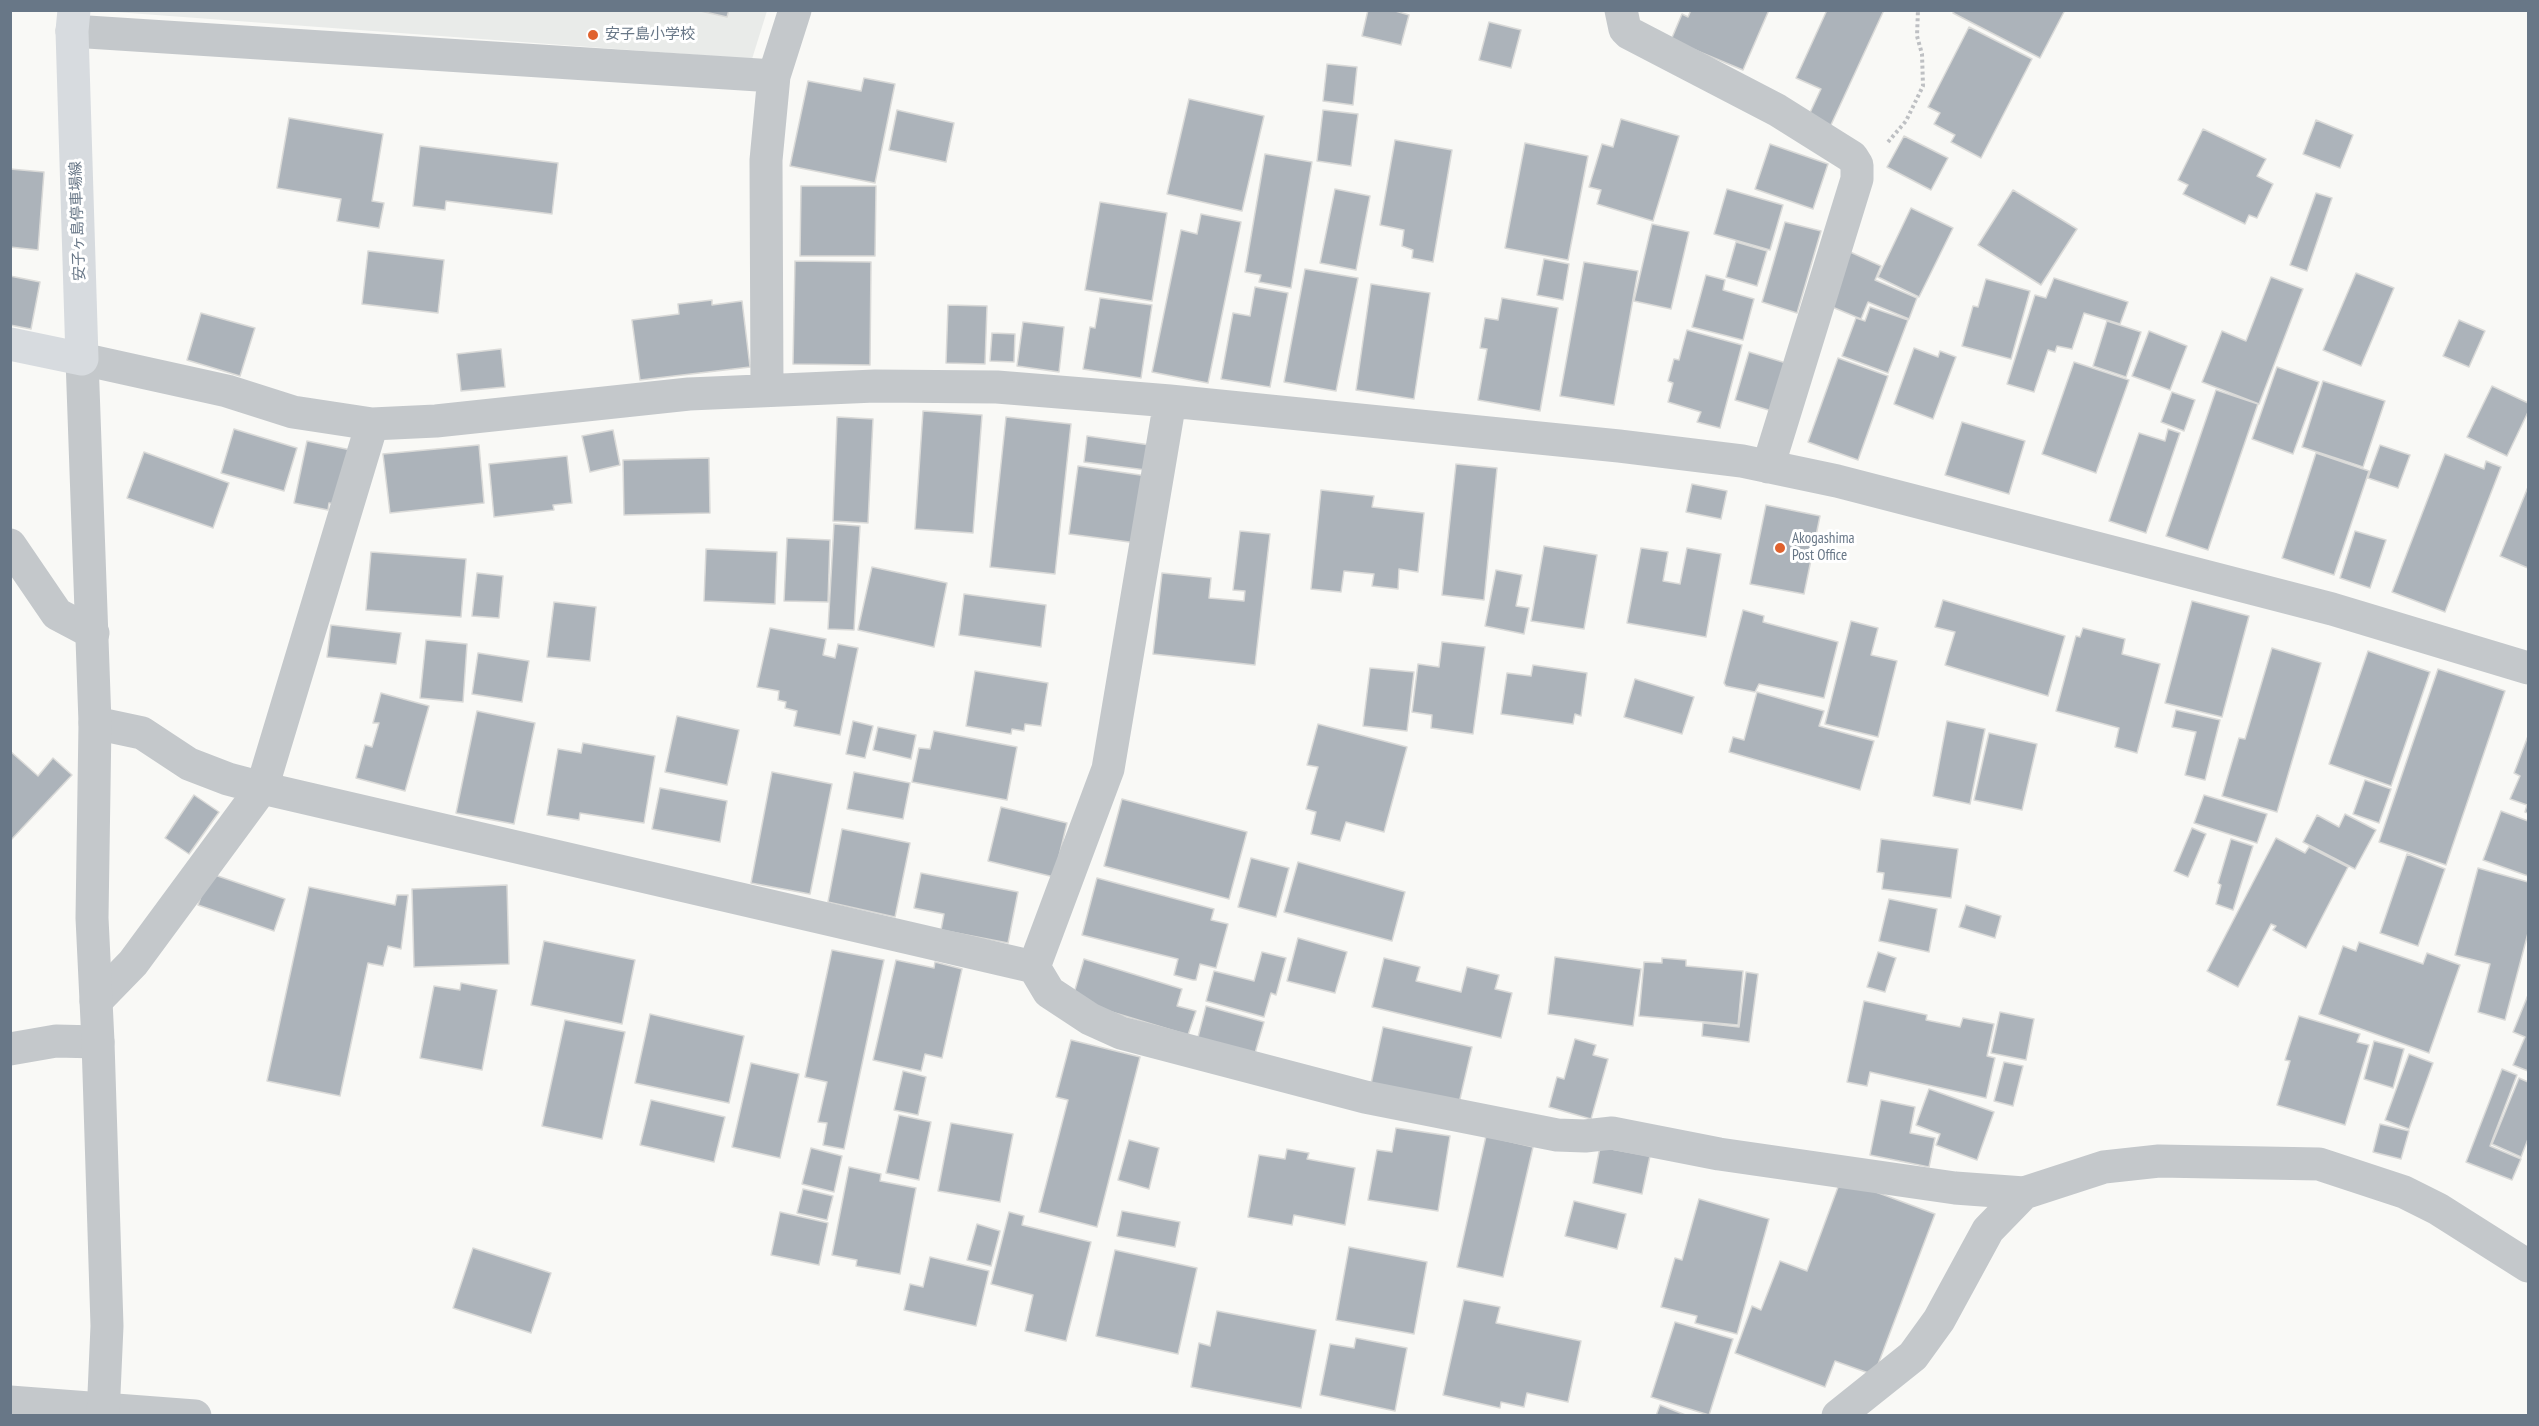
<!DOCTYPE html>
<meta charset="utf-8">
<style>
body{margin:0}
#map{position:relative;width:2539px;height:1426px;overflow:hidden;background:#f9f9f6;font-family:"PT Sans Narrow",sans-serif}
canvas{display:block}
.frame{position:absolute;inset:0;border:12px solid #687787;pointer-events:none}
</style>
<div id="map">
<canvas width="2539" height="1426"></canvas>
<div class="frame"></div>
</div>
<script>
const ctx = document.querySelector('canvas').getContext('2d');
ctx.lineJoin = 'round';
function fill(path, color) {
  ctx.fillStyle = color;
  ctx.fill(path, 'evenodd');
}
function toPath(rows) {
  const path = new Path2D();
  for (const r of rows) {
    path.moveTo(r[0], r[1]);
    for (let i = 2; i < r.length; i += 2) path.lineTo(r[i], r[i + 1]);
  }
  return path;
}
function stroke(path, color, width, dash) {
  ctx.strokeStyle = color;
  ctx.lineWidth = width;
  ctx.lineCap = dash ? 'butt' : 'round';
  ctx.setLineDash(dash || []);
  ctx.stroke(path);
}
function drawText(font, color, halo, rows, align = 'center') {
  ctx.font = font + ' "PT Sans Narrow","Noto Sans JP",sans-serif';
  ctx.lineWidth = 6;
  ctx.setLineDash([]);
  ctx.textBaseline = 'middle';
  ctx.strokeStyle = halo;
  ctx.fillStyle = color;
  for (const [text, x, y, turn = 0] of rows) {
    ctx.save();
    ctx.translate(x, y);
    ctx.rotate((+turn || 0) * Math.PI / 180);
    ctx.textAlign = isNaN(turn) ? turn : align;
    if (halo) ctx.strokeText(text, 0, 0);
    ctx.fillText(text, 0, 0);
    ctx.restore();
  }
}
const built = toPath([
 [102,11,767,11,752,59]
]);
const building = toPath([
 [696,10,729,10,727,17,696,10],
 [1368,10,1392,10,1409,15,1401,45,1362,36,1368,10],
 [1691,10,1769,10,1743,70,1671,40,1682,14,1688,17,1691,10],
 [1827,10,1884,10,1830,127,1808,117,1821,89,1796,78,1827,10],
 [1955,10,2065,10,2040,58,1953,13,1955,10],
 [1489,22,1521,30,1511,68,1479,60,1489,22],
 [1969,27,2032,59,1981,158,1951,142,1955,135,1934,124,1940,113,1928,107,1969,27],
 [1327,64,1357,67,1353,105,1323,101,1327,64],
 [864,78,895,84,875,183,790,166,808,81,861,91,864,78],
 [1189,99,1264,116,1242,211,1167,194,1189,99],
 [897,110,954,123,946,162,889,150,897,110],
 [1323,110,1358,114,1351,166,1317,161,1323,110],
 [289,118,383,134,372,201,384,203,379,228,337,221,341,199,277,188,289,118],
 [1621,119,1679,136,1653,221,1597,204,1601,190,1589,187,1602,144,1613,147,1621,119],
 [2316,120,2353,135,2340,168,2303,154,2316,120],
 [2203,129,2266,159,2257,176,2273,184,2257,218,2249,215,2245,224,2183,194,2188,185,2178,180,2203,129],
 [1904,136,1948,158,1931,190,1887,167,1904,136],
 [1395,140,1452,150,1433,262,1412,258,1413,250,1402,246,1404,230,1380,225,1395,140],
 [1525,143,1588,156,1568,260,1505,248,1525,143],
 [1770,144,1828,164,1813,209,1755,189,1770,144],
 [420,146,558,163,552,214,446,201,445,210,413,206,420,146],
 [1265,154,1312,162,1291,288,1259,282,1261,275,1245,272,1265,154],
 [10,169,44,172,38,250,10,247,10,169],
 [801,186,876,186,875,256,800,256,801,186],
 [1335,189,1370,196,1356,270,1320,263,1335,189],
 [1727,189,1783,205,1770,250,1714,234,1727,189],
 [2013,190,2077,229,2041,285,1978,245,2013,190],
 [2316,193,2332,198,2307,271,2290,265,2316,193],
 [1100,202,1167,213,1152,301,1085,290,1100,202],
 [1911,208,1953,228,1919,297,1878,277,1911,208],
 [1201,214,1241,222,1208,383,1152,372,1181,230,1197,234,1201,214],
 [1785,222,1821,231,1797,313,1762,302,1785,222],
 [1652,224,1689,232,1671,309,1634,301,1652,224],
 [1736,242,1767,251,1757,286,1726,277,1736,242],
 [368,251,444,260,438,313,362,304,368,251],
 [1848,251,1881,266,1875,280,1917,298,1909,319,1868,302,1861,319,1825,304,1848,251],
 [1544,259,1569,264,1563,300,1537,295,1544,259],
 [795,261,871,262,870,365,793,364,795,261],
 [1584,262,1638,271,1614,405,1560,396,1584,262],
 [1305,269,1358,278,1336,391,1284,382,1305,269],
 [2356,273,2394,288,2361,366,2323,350,2356,273],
 [1706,275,1725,280,1723,290,1754,299,1743,340,1692,327,1706,275],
 [10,276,40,282,31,329,10,325,10,276],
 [2271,277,2303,289,2259,404,2202,382,2222,331,2246,341,2271,277],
 [2054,278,2128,302,2120,324,2084,313,2072,349,2057,346,2055,352,2048,350,2034,392,2007,384,2035,295,2046,298,2054,278],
 [1986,279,2030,291,2011,359,1962,346,1973,306,1978,307,1986,279],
 [1371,284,1430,293,1414,399,1356,390,1371,284],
 [1255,287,1288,293,1270,387,1221,379,1233,313,1250,316,1255,287],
 [1100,298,1152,305,1141,378,1083,369,1090,327,1095,328,1100,298],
 [1502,298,1558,308,1540,411,1478,400,1487,349,1480,348,1485,318,1498,320,1502,298],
 [712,300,712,305,742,301,750,367,640,380,632,320,679,314,678,304,712,300],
 [948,305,987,306,985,364,946,363,948,305],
 [1870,307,1908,320,1888,373,1842,356,1856,318,1865,321,1870,307],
 [201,313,255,328,240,376,187,360,201,313],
 [2459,320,2485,331,2469,367,2443,356,2459,320],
 [2107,321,2141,332,2126,377,2093,366,2107,321],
 [1023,322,1064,327,1059,372,1017,366,1023,322],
 [1687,330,1742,345,1720,428,1697,422,1701,412,1668,402,1673,383,1668,381,1674,359,1679,360,1687,330],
 [2149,331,2187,346,2170,390,2132,376,2149,331],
 [992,333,1015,334,1014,362,990,361,992,333],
 [1914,348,1938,357,1940,351,1956,357,1933,419,1894,404,1914,348],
 [501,349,505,387,461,391,457,354,501,349],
 [1749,352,1786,363,1772,411,1735,400,1749,352],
 [1838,358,1888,376,1858,460,1808,442,1838,358],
 [2074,362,2129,380,2096,473,2042,454,2074,362],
 [2277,367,2319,382,2293,454,2252,439,2277,367],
 [2323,381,2385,401,2363,467,2302,447,2323,381],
 [2492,386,2528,403,2528,412,2507,456,2467,437,2492,386],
 [2216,390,2258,404,2208,550,2166,536,2216,390],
 [2172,392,2195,400,2184,431,2161,422,2172,392],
 [923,411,982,415,973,533,915,529,923,411],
 [837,417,873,419,868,523,833,521,837,417],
 [1006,417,1071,424,1055,574,990,567,1006,417],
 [1962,422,2025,441,2009,494,1945,475,1962,422],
 [234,429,297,448,284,491,221,473,234,429],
 [2168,429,2180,433,2146,533,2109,521,2139,433,2165,441,2168,429],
 [613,430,620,465,590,472,582,436,613,430],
 [1087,436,1150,445,1146,470,1084,462,1087,436],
 [307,441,351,450,339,505,329,503,328,510,294,503,307,441],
 [479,445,484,503,390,513,383,454,479,445],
 [2380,445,2410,455,2398,488,2368,478,2380,445],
 [144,452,229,483,213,528,127,498,144,452],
 [2316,453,2369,471,2334,575,2282,558,2316,453],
 [2445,454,2484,469,2486,461,2501,467,2445,612,2392,592,2445,454],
 [567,456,572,503,553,505,554,510,494,517,489,464,567,456],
 [709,458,710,513,624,515,623,460,709,458],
 [1456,464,1497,468,1484,600,1442,595,1456,464],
 [1078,466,1147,476,1137,543,1069,534,1078,466],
 [1692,484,1727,491,1721,519,1686,512,1692,484],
 [2528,487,2528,568,2500,556,2528,487],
 [1321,490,1374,496,1372,507,1424,513,1418,572,1399,569,1398,589,1372,586,1374,574,1344,571,1341,592,1311,589,1321,490],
 [1766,505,1820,516,1804,594,1750,584,1766,505],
 [834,524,860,526,854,630,828,629,834,524],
 [1240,531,1270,534,1255,665,1153,654,1162,573,1211,578,1209,598,1244,601,1245,591,1233,590,1240,531],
 [2355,531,2386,540,2370,588,2340,578,2355,531],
 [787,538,830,540,828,602,784,601,787,538],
 [1544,546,1597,555,1584,629,1531,621,1544,546],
 [1641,548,1668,552,1663,581,1680,584,1687,548,1721,554,1706,637,1627,623,1641,548],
 [706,549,777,552,775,604,704,601,706,549],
 [371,552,466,559,461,617,366,610,371,552],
 [872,567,947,583,934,647,858,630,872,567],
 [1496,570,1522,575,1516,606,1529,608,1524,634,1485,626,1496,570],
 [477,573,503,576,499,618,472,616,477,573],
 [964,594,1046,605,1041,647,959,635,964,594],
 [1943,600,2065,636,2048,696,1945,665,1955,632,1935,627,1943,600],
 [2192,601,2249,616,2222,717,2165,703,2192,601],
 [554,602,596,607,590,661,547,657,554,602],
 [1743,610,1764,616,1763,622,1838,642,1824,698,1759,684,1755,692,1726,686,1724,683,1743,610],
 [1851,621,1878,628,1871,655,1897,661,1878,737,1825,724,1851,621],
 [331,625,401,633,396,664,327,657,331,625],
 [770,628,826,639,823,655,835,658,838,644,858,648,840,735,794,726,797,711,785,708,786,702,778,700,779,691,757,687,770,628],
 [2083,628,2125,639,2122,654,2160,664,2137,753,2115,747,2119,728,2056,711,2076,636,2080,637,2083,628],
 [426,640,467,644,463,702,420,698,426,640],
 [1442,642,1485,647,1473,734,1431,728,1432,715,1412,712,1418,664,1439,667,1442,642],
 [2272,648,2321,663,2277,812,2222,796,2239,738,2245,739,2272,648],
 [2368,651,2430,672,2391,786,2329,764,2368,651],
 [478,653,529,661,522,702,472,694,478,653],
 [1533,665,1587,673,1581,716,1575,714,1573,724,1501,714,1507,673,1531,676,1533,665],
 [1370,668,1414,672,1407,731,1363,726,1370,668],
 [2438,669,2505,691,2446,865,2379,842,2438,669],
 [975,671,1048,683,1041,726,1025,724,1024,731,1012,729,1011,734,966,726,975,671],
 [1635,679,1694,697,1682,734,1624,717,1635,679],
 [1757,692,1824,711,1819,726,1874,741,1860,790,1729,752,1733,737,1744,740,1757,692],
 [381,693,429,706,405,791,356,778,365,745,372,747,379,723,373,723,381,693],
 [2176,710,2220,720,2205,780,2185,775,2196,732,2172,727,2176,710],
 [477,711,535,723,514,824,456,813,477,711],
 [677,716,739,730,727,785,665,772,677,716],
 [853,721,873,726,865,758,846,754,853,721],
 [1947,721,1985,729,1970,804,1933,796,1947,721],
 [1318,724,1407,747,1384,832,1346,822,1340,841,1311,834,1316,812,1306,809,1318,767,1307,765,1318,724],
 [878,727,916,735,911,759,873,750,878,727],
 [934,731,1017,747,1007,800,912,782,919,748,930,749,934,731],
 [1989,733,2037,744,2022,810,1974,800,1989,733],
 [2528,736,2528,813,2525,812,2527,805,2510,799,2520,776,2514,773,2528,736],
 [583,743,655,756,644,823,580,813,579,820,547,815,558,749,581,753,583,743],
 [10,751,38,776,53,758,72,775,10,841,10,751],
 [772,772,832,784,810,894,751,883,772,772],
 [854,772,910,783,903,819,847,809,854,772],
 [2365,780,2391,789,2379,823,2353,814,2365,780],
 [660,788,727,801,720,842,652,829,660,788],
 [194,795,219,812,189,854,165,838,194,795],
 [2204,795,2267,814,2257,843,2194,823,2204,795],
 [1122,799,1247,832,1229,899,1104,866,1122,799],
 [1001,807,1067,823,1054,877,988,861,1001,807],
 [2501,811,2528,821,2528,876,2483,860,2501,811],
 [2345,814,2376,830,2355,869,2303,842,2317,815,2339,827,2345,814],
 [2192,828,2206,834,2188,877,2174,871,2192,828],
 [842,829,910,843,895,917,828,902,842,829],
 [2276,838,2305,853,2309,847,2348,867,2306,948,2273,930,2276,926,2271,924,2238,987,2207,971,2276,838],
 [1881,839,1958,849,1951,898,1882,889,1884,873,1877,872,1881,839],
 [2231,839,2253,846,2233,910,2216,904,2221,885,2218,883,2231,839],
 [2407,854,2445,869,2418,946,2380,933,2407,854],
 [1251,858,1289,868,1276,917,1238,907,1251,858],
 [1298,862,1405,892,1392,941,1284,912,1298,862],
 [2478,868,2528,882,2528,933,2505,1020,2478,1012,2490,964,2455,955,2478,868],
 [209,873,285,899,274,931,198,905,209,873],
 [921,873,1018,892,1008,943,941,930,944,914,914,908,921,873],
 [1097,878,1214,909,1211,920,1228,924,1216,968,1200,964,1196,980,1193,980,1174,975,1178,959,1082,935,1097,878],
 [507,885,509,964,414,967,412,889,507,885],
 [309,887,395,905,397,895,408,895,401,949,388,946,383,966,368,963,340,1096,267,1081,309,887],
 [1889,899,1937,909,1929,952,1879,941,1889,899],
 [1966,905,2001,916,1995,938,1959,927,1966,905],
 [1298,938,1347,952,1335,993,1287,981,1298,938],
 [544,941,635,960,622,1024,531,1005,544,941],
 [2359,942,2423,964,2427,953,2460,965,2429,1053,2319,1014,2343,946,2356,951,2359,942],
 [832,950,884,960,844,1149,823,1145,827,1123,818,1122,827,1082,805,1077,832,950],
 [1262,952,1286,958,1276,995,1271,993,1264,1017,1206,1001,1214,971,1254,981,1262,952],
 [1878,952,1896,958,1885,992,1867,987,1878,952],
 [1555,957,1641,969,1633,1026,1548,1014,1555,957],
 [1384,958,1420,967,1416,981,1461,992,1467,967,1499,975,1495,989,1512,993,1501,1038,1372,1007,1384,958],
 [1662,958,1686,960,1686,966,1743,971,1738,1025,1639,1016,1644,962,1662,963,1662,958],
 [1084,959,1182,989,1177,1006,1196,1011,1188,1035,1072,1000,1084,959],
 [896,960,934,968,935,962,962,969,942,1058,925,1054,921,1071,873,1060,896,960],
 [1746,972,1758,974,1749,1042,1702,1036,1703,1023,1739,1027,1746,972],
 [461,983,497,990,482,1070,420,1058,434,986,460,990,461,983],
 [2528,995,2528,1071,2513,1065,2525,1037,2513,1032,2528,995],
 [1864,1001,1927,1015,1926,1020,1960,1027,1963,1018,1994,1024,1987,1056,1995,1058,1986,1098,1870,1072,1867,1086,1847,1082,1864,1001],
 [1206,1006,1264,1022,1253,1060,1196,1045,1206,1006],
 [2000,1012,2034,1019,2026,1060,1991,1053,2000,1012],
 [650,1014,744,1036,729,1103,635,1083,650,1014],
 [2299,1016,2360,1034,2357,1042,2369,1045,2345,1125,2277,1105,2290,1061,2285,1060,2299,1016],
 [565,1020,625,1032,602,1139,542,1126,565,1020],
 [1383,1027,1472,1047,1459,1103,1371,1084,1383,1027],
 [1575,1039,1596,1045,1593,1055,1608,1059,1591,1119,1549,1107,1557,1077,1564,1079,1575,1039],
 [1071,1040,1140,1057,1097,1227,1039,1212,1068,1100,1056,1097,1071,1040],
 [2374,1041,2404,1049,2393,1088,2364,1079,2374,1041],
 [2409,1054,2433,1063,2409,1129,2385,1120,2409,1054],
 [2004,1062,2023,1066,2013,1106,1994,1101,2004,1062],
 [751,1063,799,1074,780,1158,732,1147,751,1063],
 [2502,1069,2517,1075,2490,1146,2521,1159,2512,1180,2466,1162,2502,1069],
 [903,1071,926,1077,918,1115,894,1110,903,1071],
 [2519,1078,2528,1082,2528,1139,2521,1157,2492,1144,2519,1078],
 [1929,1089,1994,1112,1977,1160,1936,1145,1940,1134,1916,1125,1929,1089],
 [651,1100,725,1117,714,1162,640,1145,651,1100],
 [1881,1100,1915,1107,1910,1133,1935,1138,1929,1167,1870,1155,1881,1100],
 [899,1115,931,1122,919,1180,886,1173,899,1115],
 [951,1123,1013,1134,1000,1202,938,1191,951,1123],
 [2380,1124,2409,1131,2401,1159,2373,1152,2380,1124],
 [1396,1128,1450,1136,1438,1211,1368,1200,1377,1150,1392,1152,1396,1128],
 [1486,1136,1533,1147,1503,1277,1457,1267,1486,1136],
 [1129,1140,1159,1148,1149,1189,1118,1180,1129,1140],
 [1600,1147,1650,1156,1642,1194,1593,1183,1600,1147],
 [811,1148,842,1156,834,1192,802,1184,811,1148],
 [1287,1149,1309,1153,1307,1159,1355,1168,1345,1225,1294,1215,1292,1225,1248,1217,1259,1155,1285,1159,1287,1149],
 [849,1167,881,1174,880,1181,916,1188,900,1274,856,1266,857,1260,832,1255,849,1167],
 [1841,1179,1935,1214,1874,1375,1835,1361,1825,1387,1735,1353,1752,1306,1761,1310,1780,1261,1807,1271,1841,1179],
 [803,1189,833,1196,827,1220,797,1213,803,1189],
 [1699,1199,1769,1219,1737,1334,1695,1323,1697,1316,1661,1307,1675,1258,1682,1260,1699,1199],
 [1574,1201,1626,1214,1617,1249,1565,1236,1574,1201],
 [1122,1211,1180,1222,1175,1247,1117,1236,1122,1211],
 [780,1212,828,1223,819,1265,771,1255,780,1212],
 [1009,1212,1024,1216,1022,1225,1091,1242,1066,1341,1025,1331,1033,1295,991,1284,1009,1212],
 [977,1224,1000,1231,991,1266,967,1260,977,1224],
 [1349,1247,1427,1262,1414,1334,1336,1320,1349,1247],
 [473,1248,551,1273,531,1333,453,1308,473,1248],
 [1115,1250,1197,1268,1178,1354,1096,1336,1115,1250],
 [930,1257,989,1271,976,1326,904,1310,910,1284,923,1287,930,1257],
 [1464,1300,1500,1307,1496,1323,1581,1341,1568,1402,1527,1393,1524,1407,1501,1402,1500,1408,1443,1395,1464,1300],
 [1217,1311,1316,1330,1301,1408,1191,1387,1199,1343,1210,1346,1217,1311],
 [1675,1322,1733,1339,1709,1415,1651,1397,1675,1322],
 [1356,1338,1407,1348,1395,1411,1320,1395,1330,1344,1354,1348,1356,1338],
 [1660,1405,1688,1416,1656,1416,1660,1405]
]);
const path = toPath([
 [1888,142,1906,121,1923,86,1922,54,1917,36,1918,10]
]);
const minor = toPath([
 [1621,10,1625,29,1629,33,1777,110,1852,157,1857,165,1857,179,1768,467],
 [72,31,774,76],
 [82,359,227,391,293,412,372,424,436,421,689,394,875,386,997,387,1170,401,1619,446,1742,461,1837,481,2332,609,2528,668],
 [767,390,766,160,774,76,795,10],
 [10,545,57,614,93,633],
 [95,723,142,733,189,764,228,779,262,788,1034,967,1049,992,1090,1019,1121,1033,1365,1097,1557,1135,1585,1136,1612,1133,1719,1154,1955,1188,2024,1193],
 [1034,967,1108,769,1170,401],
 [96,1001,133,963,262,788,372,424],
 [10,1049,56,1041,98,1042],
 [10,1402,195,1416],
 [1838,1416,1913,1356,1939,1320,1988,1230,2024,1193,2104,1167,2159,1161,2319,1164,2404,1192,2438,1209,2528,1266]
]);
const tertiary = toPath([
 [82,359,95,723,92,918,98,1042,107,1326,103,1416]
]);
const secondary = toPath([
 [10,344,82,359,72,31,74,10]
]);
const markers = [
 [593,35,6,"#e0622e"],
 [1780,548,6,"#e0622e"]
];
const poiNames = [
 ["安子島小学校",605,35],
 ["Akogashima",1792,539],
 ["Post Office",1792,556]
];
const streetNames = [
 ["安子ヶ島停車場線",78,221,-92]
];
fill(built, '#e9ebe9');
fill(building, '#acb3ba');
stroke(building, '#dadad8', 1.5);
stroke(path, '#bec0c3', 4, [3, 3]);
stroke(minor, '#c4c8cb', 33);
stroke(tertiary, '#c4c8cb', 33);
stroke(secondary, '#d7dbdf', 33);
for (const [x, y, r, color] of markers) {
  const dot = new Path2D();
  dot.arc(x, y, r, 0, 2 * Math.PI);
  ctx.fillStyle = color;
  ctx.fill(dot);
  stroke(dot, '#fff', 2);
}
drawText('15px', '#687787', '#fff', poiNames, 'left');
drawText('15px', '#687787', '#fff', streetNames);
</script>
